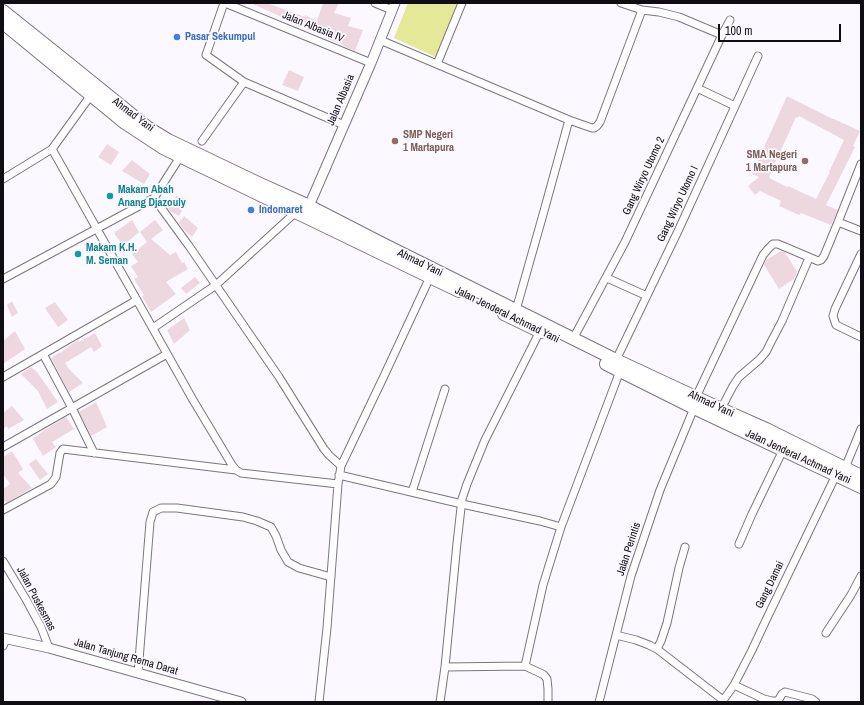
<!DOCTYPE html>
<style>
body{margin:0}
#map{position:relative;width:864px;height:705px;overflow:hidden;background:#fcf8ff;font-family:"Archivo Narrow",sans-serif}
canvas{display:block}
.frame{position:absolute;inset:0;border:4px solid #0f0c12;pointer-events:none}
.scale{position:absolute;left:718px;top:24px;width:123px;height:18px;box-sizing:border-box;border:2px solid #0f0c12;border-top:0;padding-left:5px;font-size:12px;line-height:14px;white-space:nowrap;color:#0f0c12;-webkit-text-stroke:3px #fcf8ff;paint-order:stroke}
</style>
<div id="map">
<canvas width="864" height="705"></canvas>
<div class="frame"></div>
<div class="scale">100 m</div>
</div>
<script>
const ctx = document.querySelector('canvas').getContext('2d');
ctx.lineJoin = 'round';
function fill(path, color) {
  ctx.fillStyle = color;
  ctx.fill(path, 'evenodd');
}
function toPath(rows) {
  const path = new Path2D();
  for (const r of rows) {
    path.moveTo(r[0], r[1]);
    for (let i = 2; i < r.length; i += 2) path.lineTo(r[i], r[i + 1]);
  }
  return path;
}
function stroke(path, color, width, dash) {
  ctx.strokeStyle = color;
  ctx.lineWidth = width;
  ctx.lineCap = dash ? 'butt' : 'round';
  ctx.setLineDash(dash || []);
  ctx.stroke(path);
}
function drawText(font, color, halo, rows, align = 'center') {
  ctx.font = font + ' "Archivo Narrow",sans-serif';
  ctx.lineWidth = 3.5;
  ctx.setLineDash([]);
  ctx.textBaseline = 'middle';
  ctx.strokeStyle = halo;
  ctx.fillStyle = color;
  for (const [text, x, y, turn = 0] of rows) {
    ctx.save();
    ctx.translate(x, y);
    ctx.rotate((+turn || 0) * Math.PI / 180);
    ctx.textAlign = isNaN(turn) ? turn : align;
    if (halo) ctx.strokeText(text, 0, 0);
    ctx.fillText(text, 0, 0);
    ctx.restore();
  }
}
const green = toPath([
 [408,3,457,3,436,57,394,38]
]);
const building = toPath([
 [250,3,267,3,305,17,305,15,317,21,323,3,339,3,334,13,351,18,348,26,363,30,355,51,343,46,344,45,328,39,329,36,291,20,291,21],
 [289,70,304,77,298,91,282,85],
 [787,96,833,119,834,119,860,131,853,146,855,147,826,205,838,210,831,225,801,213,799,215,779,206,781,201,760,191,755,195,748,186,759,177,752,174],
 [799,116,844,140,829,172,830,172,816,199,788,186,787,187,769,178,773,168,796,117,798,118],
 [107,144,119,152,111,165,98,157],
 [132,160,150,174,144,184,122,171],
 [176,196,188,199,179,216,170,211,168,209,171,204,172,205],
 [184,216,198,228,192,237,183,229,179,223],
 [132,220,139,232,123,246,114,233],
 [155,220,163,230,151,239,170,255,176,252,182,263,184,262,188,269,166,282,176,294,151,312,142,296,144,295,134,279,138,277,131,266,138,262,132,254,147,242,140,232],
 [781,251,785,252,797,272,794,279,779,289,764,265,766,260],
 [195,277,200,283,186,294,181,288],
 [12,301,18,313,12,317,7,305],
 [55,302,68,320,58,327,45,308],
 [184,318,190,330,174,344,167,330],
 [15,331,25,349,3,364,3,341],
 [95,333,102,346,94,352,91,347,65,363,69,369,83,383,69,392,51,358,60,352,60,353,78,340,79,342],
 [31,367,37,372,58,402,47,409,38,391,21,374],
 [96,402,107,427,91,436,79,412],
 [12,406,24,420,8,429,7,426,3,429,3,413],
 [66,417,74,429,52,442,56,447,43,456,33,439,43,431],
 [12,451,23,469,18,473,32,488,6,503,3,498,3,489,10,484,3,474,3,457],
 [36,459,48,474,40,480,29,464]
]);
const minor = toPath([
 [224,3,206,55,244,82,344,125],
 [225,3,371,63],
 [375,3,392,10],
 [642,10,659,12,679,17,722,35],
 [380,40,569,120,592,128,594,128,597,126,600,122,642,10,621,3],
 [437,64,462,3],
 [697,88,735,106],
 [202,141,244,82],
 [52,149,193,400,232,465,236,470,241,473,338,484],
 [3,179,52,149,91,95],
 [154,198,180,157],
 [838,222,861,164],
 [861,254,835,309,833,316,836,325,861,337],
 [607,278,647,296],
 [3,279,154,198,189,246,279,377,324,449,329,455,341,466],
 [516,310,544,211,569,120],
 [153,328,216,285,296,212],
 [573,339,625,242,722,35,730,20],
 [43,354,72,408,94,453],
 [616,360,679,229,758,56],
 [3,377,137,300],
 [696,397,763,255,768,249,773,244,778,244,818,261,821,260,824,256,838,222,861,231],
 [721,409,733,386,739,377,759,360,766,352,771,342,782,321,809,258],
 [3,447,167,354],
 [845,468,861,429],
 [339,475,462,504,540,521,561,527],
 [412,492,445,389],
 [3,510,51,484,56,477,60,453,63,449,236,470],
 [739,544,752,514,783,450],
 [3,561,27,601,41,627,49,648],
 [826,633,851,595,861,576],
 [616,635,636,640,649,645,657,649,723,700],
 [3,646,6,639],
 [657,649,661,641,667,623,679,568,685,547],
 [445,667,525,666],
 [138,673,150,522,153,512,161,508,177,508,243,517,257,521,271,527,276,536,281,550,288,562,299,568,331,577],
 [734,685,764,699,772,701,778,701,782,694,785,692,812,699,816,702],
 [319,702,327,628,338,484,341,466,384,376,430,277],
 [440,702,445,667,457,543,462,499,467,484,485,440,540,331],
 [548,702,548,689,547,679,544,675,538,672,525,666,543,585,561,527,620,371],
 [599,702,631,576,660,490,694,408],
 [722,702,734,685,752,650,767,618,836,475]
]);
const tertiary = toPath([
 [309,206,371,63,395,3],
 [3,638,49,648,241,702]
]);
const trunk = toPath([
 [3,11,68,63,147,127,168,140,258,183,309,206,381,243,616,360,721,409,766,429,861,476],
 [3,23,125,123,163,148,459,291],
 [504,314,541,332],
 [606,364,694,408,861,487]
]);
const markers = [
 [177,37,4,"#3f7fe0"],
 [395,141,4,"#8d6e63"],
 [805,161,4,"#8d6e63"],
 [110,196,4,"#0f9aa8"],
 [251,210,4,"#3f7fe0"],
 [78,254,4,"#0f9aa8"]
];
const streetNames = [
 ["Jalan Albasia IV",313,27,22],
 ["Jalan Albasia",341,100,-67],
 ["Ahmad Yani",133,115,37],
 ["Gang Wiryo Utomo 2",644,176,-65],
 ["Gang Wiryo Utomo I",678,204,-65],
 ["Ahmad Yani",420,263,26],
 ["Jalan Jenderal Achmad Yani",507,315,26],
 ["Ahmad Yani",711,404,25],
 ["Jalan Jenderal Achmad Yani",798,457,25],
 ["Jalan Perintis",629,549,-72],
 ["Gang Damai",770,585,-64],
 ["Jalan Puskesmas",36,599,62],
 ["Jalan Tanjung Rema Darat",126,657,16]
];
const shopNames = [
 ["Pasar Sekumpul",185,37],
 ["Indomaret",259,210]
];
const educationNames = [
 ["SMP Negeri",403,135],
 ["1 Martapura",403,148],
 ["SMA Negeri",797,155,"right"],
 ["1 Martapura",797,168,"right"]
];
const cultureNames = [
 ["Makam Abah",118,190],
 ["Anang Djazouly",118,203],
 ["Makam K.H.",86,248],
 ["M. Seman",86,261]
];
fill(green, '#e3e996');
fill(building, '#eed8df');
stroke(minor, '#7c7483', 9);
stroke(tertiary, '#7c7483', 11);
stroke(trunk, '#7c7483', 14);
stroke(minor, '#fff', 7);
stroke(tertiary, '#fff', 9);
stroke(trunk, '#fff', 12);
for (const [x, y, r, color] of markers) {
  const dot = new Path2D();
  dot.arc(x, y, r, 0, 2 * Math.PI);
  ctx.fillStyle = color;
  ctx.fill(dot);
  stroke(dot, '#fcf8ff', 1.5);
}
drawText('11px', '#0f0c12', '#fcf8ff', streetNames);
drawText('bold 11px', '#366cbe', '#fcf8ff', shopNames, 'left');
drawText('bold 11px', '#785e54', '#fcf8ff', educationNames, 'left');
drawText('bold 11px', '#0d838f', '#fcf8ff', cultureNames, 'left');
</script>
